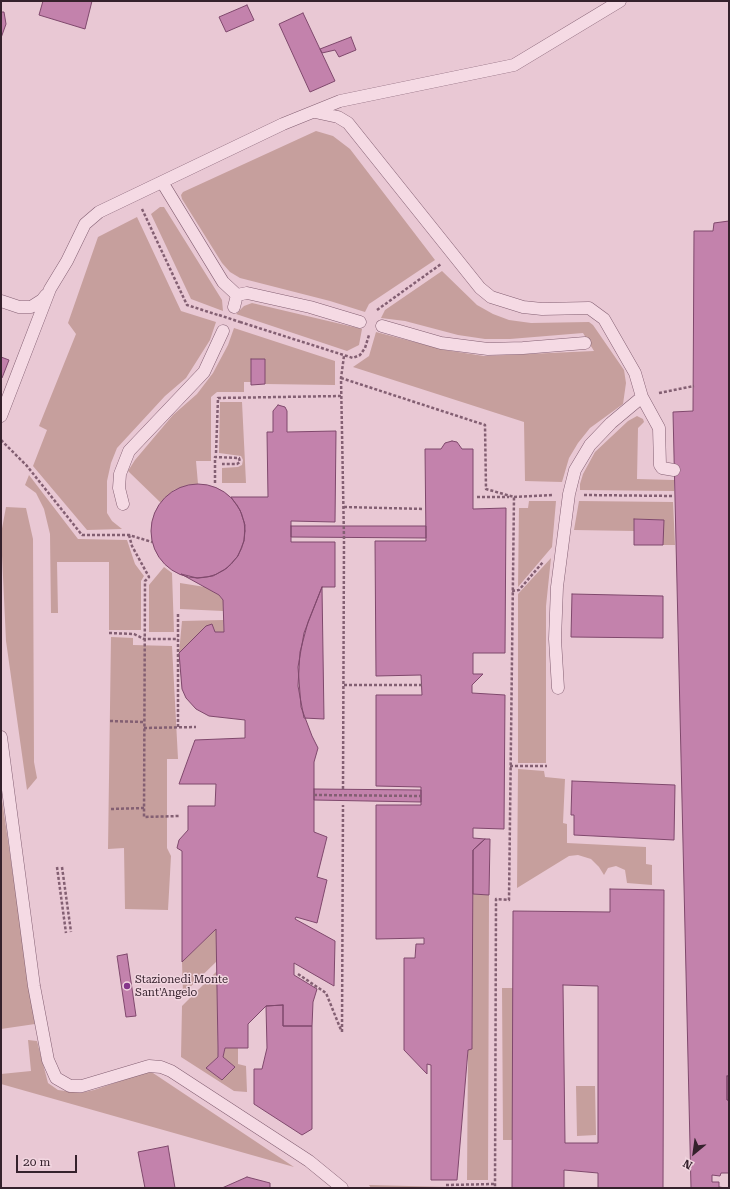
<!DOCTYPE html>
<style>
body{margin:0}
#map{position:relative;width:730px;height:1189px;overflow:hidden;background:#e9c8d4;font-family:"Roboto Serif",serif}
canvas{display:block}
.frame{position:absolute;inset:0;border:2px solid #35212c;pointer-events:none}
.north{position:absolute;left:674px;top:1133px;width:40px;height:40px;-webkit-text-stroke:3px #f2d6e0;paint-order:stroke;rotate:209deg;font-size:11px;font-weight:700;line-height:16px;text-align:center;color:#35212c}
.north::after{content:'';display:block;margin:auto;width:14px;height:18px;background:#35212c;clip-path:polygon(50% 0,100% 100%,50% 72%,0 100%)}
.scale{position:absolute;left:16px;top:1155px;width:61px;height:18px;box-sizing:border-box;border:2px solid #35212c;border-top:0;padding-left:5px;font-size:12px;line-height:14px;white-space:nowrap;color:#35212c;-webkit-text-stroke:3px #f2d6e0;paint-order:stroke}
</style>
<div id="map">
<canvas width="730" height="1189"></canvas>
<div class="frame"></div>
<div class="north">N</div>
<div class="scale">20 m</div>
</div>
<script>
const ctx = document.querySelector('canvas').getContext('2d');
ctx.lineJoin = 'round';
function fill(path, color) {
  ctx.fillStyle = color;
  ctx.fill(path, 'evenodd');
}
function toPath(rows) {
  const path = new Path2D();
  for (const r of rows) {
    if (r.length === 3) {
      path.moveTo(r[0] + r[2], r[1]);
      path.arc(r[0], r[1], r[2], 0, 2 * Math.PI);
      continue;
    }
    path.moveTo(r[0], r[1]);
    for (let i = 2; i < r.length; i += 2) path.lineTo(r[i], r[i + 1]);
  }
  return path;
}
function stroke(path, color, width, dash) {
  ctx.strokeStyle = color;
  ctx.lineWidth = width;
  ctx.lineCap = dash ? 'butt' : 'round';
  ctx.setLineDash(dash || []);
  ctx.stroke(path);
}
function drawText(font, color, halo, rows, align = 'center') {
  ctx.font = font + ' "Roboto Serif",serif';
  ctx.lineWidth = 3;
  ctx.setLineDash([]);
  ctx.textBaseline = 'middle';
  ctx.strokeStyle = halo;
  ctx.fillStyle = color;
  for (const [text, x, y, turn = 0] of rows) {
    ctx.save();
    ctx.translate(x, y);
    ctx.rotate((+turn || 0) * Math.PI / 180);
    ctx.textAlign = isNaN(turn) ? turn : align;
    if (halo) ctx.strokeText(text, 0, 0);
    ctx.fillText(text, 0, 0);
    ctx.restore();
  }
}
const green = toPath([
 [316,131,333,136,350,149,435,260,369,304,365,312,330,301,240,278,230,272,222,263,182,199,181,195,183,192],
 [160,207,164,207,222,300,223,311,191,299,151,214],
 [137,217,181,311,216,322,210,340,186,378,165,396,117,448,111,463,107,481,107,513,112,521,122,529,87,530,33,466,47,430,39,426,76,334,68,323,98,237],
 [442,271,477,305,493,314,509,320,531,323,589,322,593,325,624,370,626,383,623,404,590,428,578,443,569,458,562,482,525,481,524,422,353,367,369,356,376,332,445,350,484,356,594,351,583,333,510,339,485,339,458,335,405,321,381,318,385,310],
 [252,303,362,329,359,345,347,351,236,314,244,306],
 [234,328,335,361,335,385,265,384,264,359,251,359,251,382,244,382,244,392,217,392,211,397,211,461,196,461,198,484,188,485,174,490,161,503,128,471,135,460,173,415,197,394,213,373,228,345],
 [220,402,242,402,246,483,222,483,222,468,238,467,242,465,243,460,241,456,219,453],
 [637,416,643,419,644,422,638,428,637,479,674,480,674,491,580,490,580,484,583,474,595,452,628,421],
 [29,475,78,539,127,540,135,564,144,576,141,581,141,630,109,630,109,562,57,562,58,613,51,613,50,534,44,509,36,493,25,485],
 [529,501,556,501,552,547,518,587,519,508,528,508],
 [579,501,673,502,675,545,663,545,663,520,634,519,634,531,574,530],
 [6,507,26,508,33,539,34,762,37,778,27,790,6,641,1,534],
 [551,558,546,606,546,763,518,763,518,594],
 [164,567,172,573,174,632,149,632,149,585],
 [180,583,205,587,219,595,223,600,223,611,180,609],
 [223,620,224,632,215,632,212,624,179,653,182,621],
 [111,637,133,638,133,645,172,646,178,759,167,759,167,848,171,856,168,910,125,909,124,848,108,849],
 [518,769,544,771,545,777,565,779,563,823,567,824,567,843,646,847,646,864,652,865,652,885,627,883,625,870,616,866,608,868,604,875,599,867,591,859,578,855,569,856,517,888],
 [1,793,35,1024,1,1029],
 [473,894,489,895,488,1180,467,1180,468,1050,472,1049],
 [216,929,217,961,183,994,182,962],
 [217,971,218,1057,206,1068,222,1080,235,1067,223,1057,225,1048,238,1048,238,1064,246,1066,247,1092,234,1091,181,1057,182,1006],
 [502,988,516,988,516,1140,503,1140],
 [28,1040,37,1041,48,1083,58,1090,80,1093,94,1090,123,1080,144,1067,294,1167,1,1084,1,1074,31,1071],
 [576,1086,595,1086,596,1135,577,1136],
 [369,1185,489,1188,371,1188]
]);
const building = toPath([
 [43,1,92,1,85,29,39,15,43,1],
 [247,5,254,20,226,32,219,17,247,5],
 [1,12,4,12,6,24,1,38,1,12],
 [303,13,335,81,310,92,279,24,303,13],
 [351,37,356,50,339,57,335,50,322,53,320,49,351,37],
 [729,221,729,1076,727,1076,727,1100,729,1100,729,1173,721,1173,720,1176,712,1175,712,1182,719,1182,719,1187,725,1188,691,1188,673,412,693,411,694,231,713,231,714,223,729,221],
 [1,357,9,360,2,378,1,378,1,357],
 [251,359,265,359,265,384,251,385,251,359],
 [278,405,285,407,287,411,287,432,336,431,335,522,291,521,291,542,335,542,335,587,322,587,304,633,298,667,301,707,312,736,318,748,314,762,314,832,327,837,317,877,327,880,317,923,296,917,295,919,335,941,334,986,294,963,294,975,317,989,313,1002,312,1026,283,1026,283,1005,266,1006,248,1024,248,1048,225,1048,223,1057,235,1067,222,1080,206,1068,218,1057,218,1048,216,929,182,962,182,851,177,848,179,840,188,830,188,806,215,806,216,784,179,784,195,740,245,738,245,720,209,716,196,709,186,698,182,689,179,653,206,626,212,624,215,632,224,632,223,600,219,595,181,574,197,578,213,576,227,568,238,556,244,541,245,525,240,510,231,497,268,497,267,432,273,432,273,411,278,405],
 [452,441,457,442,462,449,473,449,473,509,506,508,505,653,473,653,473,674,483,674,472,685,472,693,505,695,504,829,473,828,473,838,485,839,473,850,472,1049,468,1050,457,1180,431,1180,431,1065,427,1064,427,1074,404,1050,404,958,415,958,416,944,424,944,424,938,376,939,376,805,421,805,421,787,376,786,376,695,422,695,421,675,376,676,375,541,426,541,425,449,441,449,445,443,452,441],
 [198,531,47],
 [634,519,664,520,663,545,634,545,634,519],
 [291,526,426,526,426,538,291,537,291,526],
 [322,587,324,719,304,718,298,686,300,652,308,622,322,587],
 [572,594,663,596,663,638,571,637,572,594],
 [572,781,675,785,674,840,574,835,574,815,571,815,572,781],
 [314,789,421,790,421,802,314,800,314,789],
 [485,839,490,839,489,895,473,894,473,850,485,839],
 [610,889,664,890,663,1188,598,1188,598,1173,564,1170,564,1188,512,1188,513,911,610,912,610,889],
 [563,985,598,986,598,1143,565,1143,563,985],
 [127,954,136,1016,126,1017,117,956,127,954],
 [283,1005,283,1026,312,1026,312,1129,302,1135,254,1104,254,1069,262,1069,267,1048,266,1006,283,1005],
 [727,1076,729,1076,729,1100,727,1100,727,1076],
 [168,1146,175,1188,145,1188,138,1152,168,1146],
 [247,1177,270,1183,270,1188,222,1188,247,1177]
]);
const path = toPath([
 [142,209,187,305,218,315],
 [377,310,441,264],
 [240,322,353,358,360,355,365,348,369,335],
 [341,378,485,425,486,489,514,497,509,900,496,899,495,1188],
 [659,393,694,386],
 [1,440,27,466,82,535,129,535,152,542],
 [216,453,218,398,341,396],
 [215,483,215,457,239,458,240,462,237,464,222,464],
 [584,495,674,496],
 [477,497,509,497],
 [514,497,553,495],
 [344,507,424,509],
 [129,535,132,546,149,577,145,581,144,817,179,816],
 [512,591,519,590,543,562],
 [178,614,178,728],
 [109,633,134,634,144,639,178,639],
 [344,685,422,685],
 [110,721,144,722],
 [144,728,196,727],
 [510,766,547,766],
 [343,789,344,539,341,378,344,356],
 [314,795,421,796],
 [111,809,144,808],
 [57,867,66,933],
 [62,867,71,932],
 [298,974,326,993,341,1030],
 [342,1032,343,805],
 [446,1185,495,1184]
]);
const lane = toPath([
 [315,112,338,117,348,123,480,288,491,297,523,307,542,309,589,308,604,319,635,373,642,397,659,428,660,465,662,468,674,470],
 [162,182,223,282,237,295,234,307],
 [237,295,247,293,310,307,360,322],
 [1,301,19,307,31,307,42,300,46,295],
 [382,326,441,343,488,349,523,348,585,343],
 [1,416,50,289,67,261,85,224,99,212,283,124,340,101,514,65,620,1],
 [123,504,119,488,120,474,129,451,204,372,223,331],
 [558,688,555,639,557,587,569,494,575,470,590,445,611,423,642,397],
 [1,737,34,986,48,1060,56,1078,70,1086,82,1086,149,1066,161,1067,171,1071,309,1161,342,1188]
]);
const pathBridge = toPath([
 [219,315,240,322]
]);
const markers = [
 [127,986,4,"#86368b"]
];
const poiNames = [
 ["Stazionedi Monte",135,980],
 ["Sant'Angelo",135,993]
];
fill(green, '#c69f9d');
fill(building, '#c382ac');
stroke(building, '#7f486c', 1);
stroke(lane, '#835f72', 13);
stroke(path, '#835f72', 2.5, [3, 2]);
stroke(lane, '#f5dae4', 12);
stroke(pathBridge, '#835f72', 2.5, [3, 2]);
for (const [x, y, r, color] of markers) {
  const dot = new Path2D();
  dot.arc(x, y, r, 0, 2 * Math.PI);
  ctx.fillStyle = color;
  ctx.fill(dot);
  stroke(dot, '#f2d6e0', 1.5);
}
drawText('11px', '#35212c', '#f2d6e0', poiNames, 'left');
</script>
